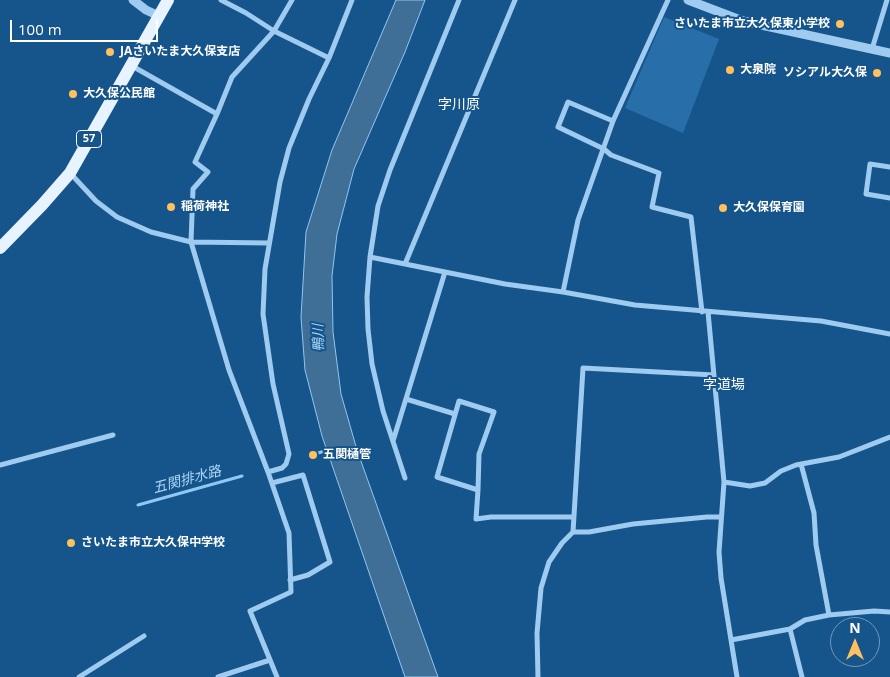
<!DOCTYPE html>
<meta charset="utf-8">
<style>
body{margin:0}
#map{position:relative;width:890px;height:677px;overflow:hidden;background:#15558b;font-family:"Open Sans",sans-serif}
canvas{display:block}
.north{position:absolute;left:830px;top:617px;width:50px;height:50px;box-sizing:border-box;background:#15558b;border:1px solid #7399b9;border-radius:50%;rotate:0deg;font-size:14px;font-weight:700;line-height:20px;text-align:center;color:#fff}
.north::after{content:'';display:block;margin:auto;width:18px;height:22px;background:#ffc05d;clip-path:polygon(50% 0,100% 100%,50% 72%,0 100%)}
.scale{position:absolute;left:10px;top:20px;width:148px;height:22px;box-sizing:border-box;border:2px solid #fff;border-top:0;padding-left:6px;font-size:15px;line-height:18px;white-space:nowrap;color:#fff;-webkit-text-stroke:4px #15558b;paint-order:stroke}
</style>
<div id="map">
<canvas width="890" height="677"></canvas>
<div class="north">N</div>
<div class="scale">100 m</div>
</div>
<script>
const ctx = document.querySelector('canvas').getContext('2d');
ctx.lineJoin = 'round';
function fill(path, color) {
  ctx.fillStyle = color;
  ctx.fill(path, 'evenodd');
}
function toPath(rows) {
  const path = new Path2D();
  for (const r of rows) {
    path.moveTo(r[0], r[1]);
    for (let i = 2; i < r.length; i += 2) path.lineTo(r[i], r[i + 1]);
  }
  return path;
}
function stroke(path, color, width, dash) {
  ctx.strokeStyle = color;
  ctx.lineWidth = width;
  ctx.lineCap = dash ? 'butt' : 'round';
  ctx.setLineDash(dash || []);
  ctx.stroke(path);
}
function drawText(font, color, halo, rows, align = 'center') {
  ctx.font = font + ' "Open Sans","Noto Sans JP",sans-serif';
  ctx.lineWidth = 4;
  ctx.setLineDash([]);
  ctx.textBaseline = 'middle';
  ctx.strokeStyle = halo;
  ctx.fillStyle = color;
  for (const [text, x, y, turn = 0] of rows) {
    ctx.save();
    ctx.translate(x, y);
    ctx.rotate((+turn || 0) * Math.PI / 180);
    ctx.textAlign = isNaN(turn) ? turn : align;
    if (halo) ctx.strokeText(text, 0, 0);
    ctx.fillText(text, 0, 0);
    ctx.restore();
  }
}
const green = toPath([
 [664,17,719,39,683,133,625,108]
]);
const water = toPath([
 [396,0,425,0,405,52,354,169,337,234,332,276,333,332,341,394,357,450,438,677,405,677,322,436,305,370,301,317,306,232,332,150,396,0]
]);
const stream = toPath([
 [315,454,331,449],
 [138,505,242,476]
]);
const minor = toPath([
 [221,0,246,13,274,31,329,58],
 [872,49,887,0],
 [132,66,217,114,232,77,274,31,292,0],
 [217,114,195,162,208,172,193,189,191,242,269,243],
 [613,121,568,102,558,127,604,149,611,155,659,173,652,207,691,217,702,312],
 [890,167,870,164,866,194,890,198],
 [71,174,96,201,117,217,151,232,191,242,229,370,268,472,289,533,291,592,250,611,277,677],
 [370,257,505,284,563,292,635,305,821,321,890,334],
 [405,264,515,0],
 [563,292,578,220,613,121,668,0],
 [708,312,724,482,719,552,721,578,737,677],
 [406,399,455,414],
 [393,441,445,272],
 [801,464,814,513,816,545,829,615],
 [0,465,113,435],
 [268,472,282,468,286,464,289,454,273,384,263,314,265,269,280,182,289,148,309,99,329,58,352,0],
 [405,478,383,411,372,364,368,329,367,297,370,257,378,206,390,170,459,0],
 [724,482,750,486,765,483,781,471,796,465,839,457,890,437],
 [272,483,303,475,330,562,308,575,290,580],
 [478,490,437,477,459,401,494,412,479,454,478,490,476,519,491,517,574,517],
 [573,532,589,532,633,524,707,517,721,517],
 [790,629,802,677],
 [731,640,790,629,805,620,829,615,874,611,890,612],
 [79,677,144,636],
 [218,677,270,660],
 [538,677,537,633,541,588,549,562,562,543,573,532,583,368,714,375]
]);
const tertiary = toPath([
 [133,0,146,10,159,16],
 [688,0,743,21,890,53]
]);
const primary = toPath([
 [0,248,42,205,70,173,168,0]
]);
const markers = [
 [840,24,5,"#ffc05d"],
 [110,52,5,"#ffc05d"],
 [730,70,5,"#ffc05d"],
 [877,73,5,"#ffc05d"],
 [73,94,5,"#ffc05d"],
 [171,207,5,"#ffc05d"],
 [723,208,5,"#ffc05d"],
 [313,455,5,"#ffc05d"],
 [71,543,5,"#ffc05d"]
];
const shields = [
 [89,139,25]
];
const shieldNames = [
 ["57",89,139]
];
const poiNames = [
 ["さいたま市立大久保東小学校",830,24,"right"],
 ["JAさいたま大久保支店",120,52],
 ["大泉院",740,70],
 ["ソシアル大久保",867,73,"right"],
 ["大久保公民館",83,94],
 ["稲荷神社",181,207],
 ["大久保保育園",733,208],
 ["五関樋管",323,455],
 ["さいたま市立大久保中学校",81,543]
];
const neighbourhoodNames = [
 ["字川原",459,105],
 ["字道場",724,385]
];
const waterNames = [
 ["鴨川",319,338,-92],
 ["五関排水路",187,480,-15]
];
fill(green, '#286faa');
fill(water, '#3f6e96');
stroke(water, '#90c8f2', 1);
stroke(stream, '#90c8f2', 3);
stroke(minor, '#9ecbef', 5);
stroke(tertiary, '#9ecbef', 9);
stroke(primary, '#e7f3ff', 12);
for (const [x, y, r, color] of markers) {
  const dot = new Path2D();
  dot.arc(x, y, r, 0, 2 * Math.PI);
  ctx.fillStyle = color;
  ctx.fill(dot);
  stroke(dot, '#15558b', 2);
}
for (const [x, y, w] of shields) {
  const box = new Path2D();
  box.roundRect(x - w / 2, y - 8.5, w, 17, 4);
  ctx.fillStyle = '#15558b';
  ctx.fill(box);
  stroke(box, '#fff', 1);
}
drawText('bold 11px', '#fff', null, shieldNames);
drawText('bold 12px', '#fff', '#15558b', poiNames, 'left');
drawText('14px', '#fff', '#15558b', neighbourhoodNames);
drawText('italic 14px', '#aad5f7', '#15558b', waterNames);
</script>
